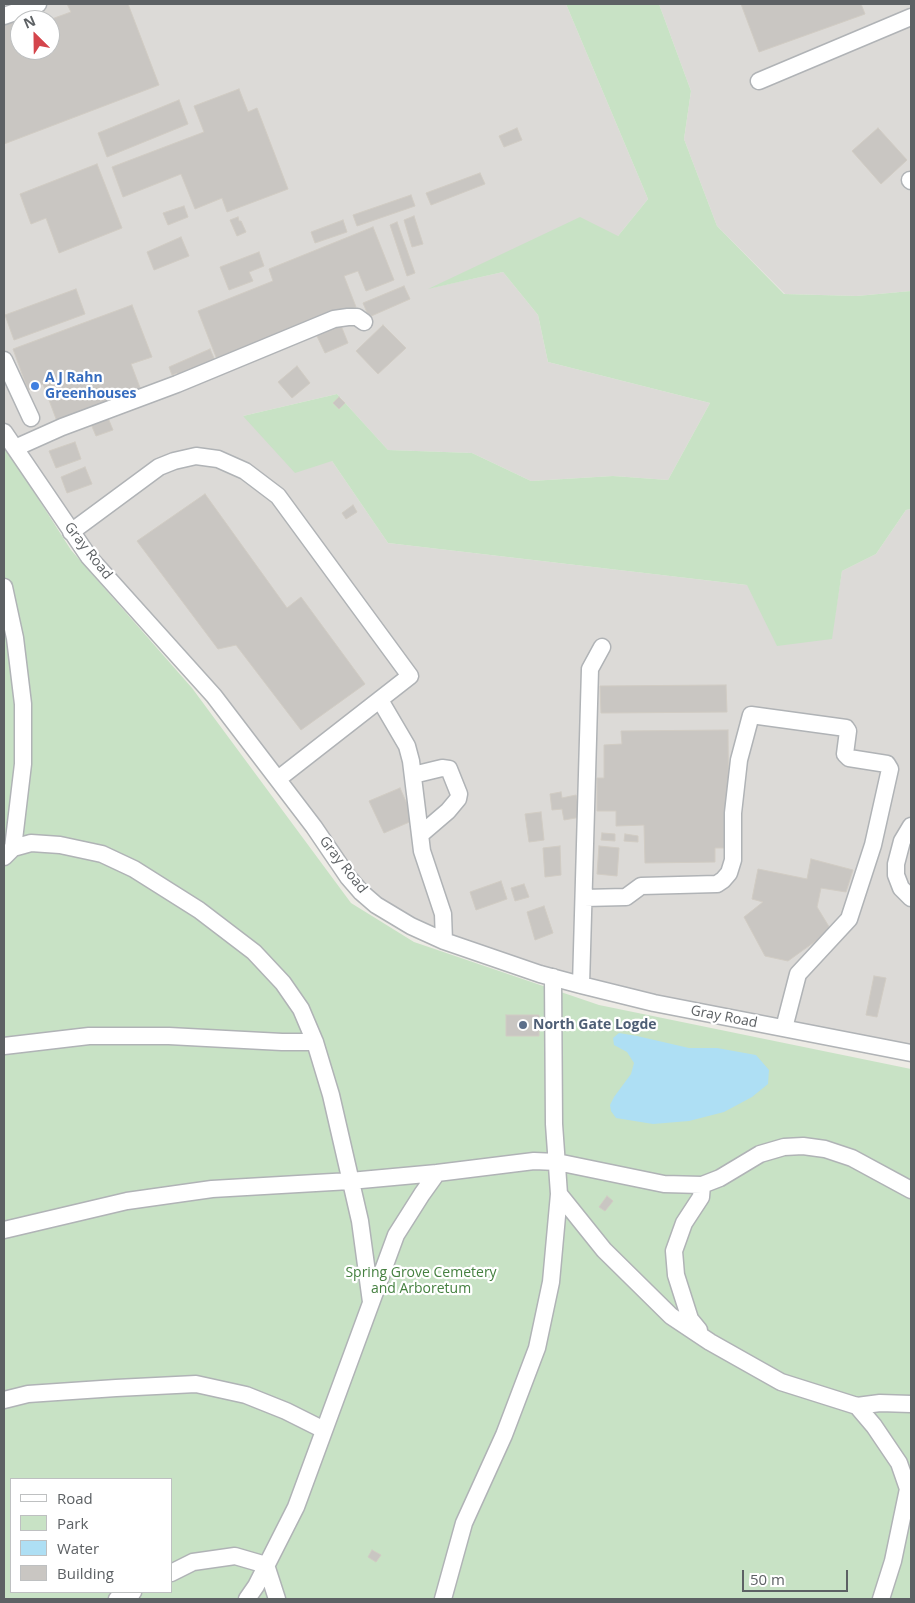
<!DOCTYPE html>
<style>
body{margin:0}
#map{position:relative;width:915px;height:1603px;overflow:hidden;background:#edebe5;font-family:"Open Sans",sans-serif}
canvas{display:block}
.frame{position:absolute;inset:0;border:5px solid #5d6164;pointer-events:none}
.legend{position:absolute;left:10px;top:1478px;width:162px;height:115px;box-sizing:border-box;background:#fff;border:1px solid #bec0c1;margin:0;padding:6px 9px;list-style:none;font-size:15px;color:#5d6164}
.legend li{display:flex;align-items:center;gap:10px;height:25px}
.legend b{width:25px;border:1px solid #bec0c1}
.north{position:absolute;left:10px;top:10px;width:50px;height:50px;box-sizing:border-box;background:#fff;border:1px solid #bec0c1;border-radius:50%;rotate:337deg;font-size:14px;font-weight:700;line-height:20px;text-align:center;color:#5d6164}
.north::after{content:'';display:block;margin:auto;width:18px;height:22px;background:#d4454c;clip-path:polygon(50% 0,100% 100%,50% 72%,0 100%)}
.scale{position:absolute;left:742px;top:1570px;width:106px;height:22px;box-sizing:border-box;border:2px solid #5d6164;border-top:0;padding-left:6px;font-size:15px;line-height:18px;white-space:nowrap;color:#5d6164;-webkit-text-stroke:4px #fff;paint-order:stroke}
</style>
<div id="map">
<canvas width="915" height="1603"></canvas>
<div class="frame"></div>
<ul class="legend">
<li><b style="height:6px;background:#fff"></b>Road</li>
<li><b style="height:14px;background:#c8e2c5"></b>Park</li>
<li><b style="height:14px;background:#aedff4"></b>Water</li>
<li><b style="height:14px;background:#c9c6c2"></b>Building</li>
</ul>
<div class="north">N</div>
<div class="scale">50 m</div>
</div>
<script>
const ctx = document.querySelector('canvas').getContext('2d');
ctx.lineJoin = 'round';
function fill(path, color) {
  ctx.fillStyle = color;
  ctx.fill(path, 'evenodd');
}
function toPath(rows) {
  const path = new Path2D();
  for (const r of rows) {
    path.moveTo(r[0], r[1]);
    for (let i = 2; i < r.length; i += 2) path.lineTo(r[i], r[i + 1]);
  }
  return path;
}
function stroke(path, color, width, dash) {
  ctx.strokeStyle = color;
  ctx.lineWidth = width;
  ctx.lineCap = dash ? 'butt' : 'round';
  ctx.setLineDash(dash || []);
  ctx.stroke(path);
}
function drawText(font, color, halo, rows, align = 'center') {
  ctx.font = font + ' "Open Sans",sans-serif';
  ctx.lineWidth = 4.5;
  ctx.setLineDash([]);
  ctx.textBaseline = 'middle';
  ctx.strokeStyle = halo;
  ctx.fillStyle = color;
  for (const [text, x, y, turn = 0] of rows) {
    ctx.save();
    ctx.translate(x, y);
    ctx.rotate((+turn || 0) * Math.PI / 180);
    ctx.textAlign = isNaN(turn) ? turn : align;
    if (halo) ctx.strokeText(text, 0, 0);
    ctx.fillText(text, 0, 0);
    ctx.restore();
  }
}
const industrial = toPath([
 [4,4,566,4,648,199,618,236,431,288,503,272,538,315,548,362,710,403,668,480,613,476,531,481,472,453,388,450,337,394,243,416,332,461,388,543,747,585,831,639,842,571,876,554,906,510,911,509,911,1053,540,974,376,905,314,827,89,557,4,432],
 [20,20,50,20,50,50,20,50],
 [659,4,911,4,911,291,857,296,785,294,717,226,684,139,691,91]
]);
const green = toPath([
 [566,4,659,4,691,91,684,139,717,226,784,294,857,296,911,291,911,509,906,510,876,554,842,571,832,639,777,646,747,585,388,543,332,461,295,473,243,416,337,394,388,450,472,453,531,481,613,476,668,480,710,403,548,362,538,315,503,272,428,289,580,217,618,236,648,199],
 [4,445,71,550,192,688,351,903,414,942,599,1005,911,1069,911,1599,4,1599],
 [11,1479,171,1479,171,1592,11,1592]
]);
const water = toPath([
 [619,1033,637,1036,689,1048,717,1048,756,1055,769,1070,768,1084,752,1097,724,1112,689,1121,653,1124,616,1118,611,1111,610,1105,614,1097,631,1074,634,1063,627,1052,614,1045,613,1038]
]);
const building = toPath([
 [67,4,128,4,159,85,4,144,4,19,32,8,36,20,20,20,20,50,50,50,49,20,71,12,67,4],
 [741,4,861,4,865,14,759,52,741,4],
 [239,89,248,112,257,108,288,189,227,212,222,198,195,209,181,174,123,197,112,167,204,132,194,106,239,89],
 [179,100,188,124,107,157,98,133,179,100],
 [517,128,522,140,504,147,499,136,517,128],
 [878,128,907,160,881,184,852,151,878,128],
 [97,164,122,228,59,253,46,218,31,224,20,194,97,164],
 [480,173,485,184,431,205,426,193,480,173],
 [411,195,415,206,357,226,353,215,411,195],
 [184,206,188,217,168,225,163,213,184,206],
 [414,216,423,244,412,247,404,220,414,216],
 [238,217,239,221,241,221,246,232,237,236,230,220,238,217],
 [343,220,347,232,315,243,311,232,343,220],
 [397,222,415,273,407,276,390,225,397,222],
 [373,227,394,280,366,291,358,271,344,276,356,307,218,362,198,311,273,281,269,269,373,227],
 [181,237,189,256,154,270,147,252,181,237],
 [259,252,264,266,249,272,253,281,229,290,220,267,259,252],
 [404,286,410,299,369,317,363,303,404,286],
 [76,289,85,314,14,340,5,315,76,289],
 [132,305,152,357,131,364,142,393,58,424,43,384,28,390,13,349,132,305],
 [340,323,348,343,325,353,316,334,340,323],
 [383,325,406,348,378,374,356,351,383,325],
 [210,349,216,363,180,379,177,373,172,375,169,367,210,349],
 [297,366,310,383,292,398,278,382,297,366],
 [339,397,345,403,339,409,333,403,339,397],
 [108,418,113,430,96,436,91,424,108,418],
 [75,442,81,459,56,468,49,451,75,442],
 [85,467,92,484,67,493,61,477,85,467],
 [205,494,287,608,301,597,365,684,301,730,236,645,218,649,137,541,205,494],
 [353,505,357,512,346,519,342,513,353,505],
 [726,685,727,712,601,713,600,686,726,685],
 [728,730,729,848,715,848,715,862,645,863,644,825,616,826,616,811,597,811,597,778,604,778,604,745,622,744,621,731,728,730],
 [400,788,414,820,384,833,369,801,400,788],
 [561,792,562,798,576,795,581,817,564,820,562,809,552,810,550,794,561,792],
 [541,812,544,840,529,842,525,814,541,812],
 [602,833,615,834,615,841,601,840,602,833],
 [625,834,638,836,638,842,624,841,625,834],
 [560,846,561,875,545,877,543,848,560,846],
 [599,846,619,848,617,876,597,874,599,846],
 [811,859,853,870,846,892,821,888,817,907,831,930,788,961,765,956,744,917,763,902,752,899,758,869,807,879,811,859],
 [501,881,507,899,476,910,470,892,501,881],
 [524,884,529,897,515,901,511,888,524,884],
 [544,906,553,933,535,940,527,912,544,906],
 [874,976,886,978,877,1017,866,1015,874,976],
 [506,1015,539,1015,539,1036,506,1036,506,1015],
 [607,1196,613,1201,605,1211,599,1207,607,1196],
 [372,1550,381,1555,376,1562,368,1557,372,1550]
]);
const minor = toPath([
 [4,16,38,4],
 [759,81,911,17],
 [910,180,911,181],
 [4,360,31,418],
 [4,432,89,557,214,696,314,827,348,877,361,892,376,905,411,926,444,941,540,974,581,985,654,1003,911,1053],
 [15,448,62,427,177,384,334,319,348,317,357,317,364,322],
 [71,532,159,467,174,461,196,456,218,459,245,471,278,496,410,676,278,779],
 [4,587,15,638,23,704,23,764,13,848],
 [380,700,407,746,411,761,422,851,443,914,444,941],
 [413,775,442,768,449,769,459,794,458,799,448,811,420,835],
 [911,826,902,841,896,864,896,875,901,888,911,898],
 [4,857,13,848,31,843,60,845,102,854,134,869,199,910,254,952,283,983,301,1009,315,1042,331,1095,360,1221,371,1302],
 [584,898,626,897,641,886,717,884,723,880,729,873,733,860,733,813,739,760,751,715,846,728,848,731,845,754,849,758,887,764,890,769,873,845,849,919,798,974,784,1028],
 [581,985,590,669,602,647],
 [4,1046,89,1036,169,1036,282,1042,315,1042],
 [559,1194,604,1250,671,1316,710,1342,781,1382,857,1406,874,1426,899,1463,908,1489],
 [4,1230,127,1201,212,1189,350,1181,437,1173,534,1161,557,1162,664,1184,702,1185,720,1178,760,1154,784,1147,803,1146,825,1149,852,1158,911,1190],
 [699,1330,690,1319,676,1275,674,1251,684,1223,701,1197,702,1185],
 [4,1400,28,1394,116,1388,196,1384,246,1395,286,1411,324,1430],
 [857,1406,880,1403,911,1404],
 [171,1573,193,1562,235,1556,266,1565,277,1599],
 [117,1599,133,1592],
 [247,1599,256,1586,296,1507,396,1235,422,1194,437,1173],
 [443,1599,464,1523,504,1435,537,1348,551,1282,559,1194,554,1124,553,977],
 [881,1599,893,1561,908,1489,911,1484]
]);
const markers = [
 [35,386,5,"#3f7fe0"],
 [523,1025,5,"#5c6f8a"]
];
const shopNames = [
 ["A J Rahn",45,378],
 ["Greenhouses",45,394]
];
const streetNames = [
 ["Gray Road",88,551,52],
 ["Gray Road",343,865,52],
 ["Gray Road",724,1017,11]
];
const serviceNames = [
 ["North Gate Logde",533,1025]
];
const parkNames = [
 ["Spring Grove Cemetery",421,1273],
 ["and Arboretum",421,1289]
];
fill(industrial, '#dcdad7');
fill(green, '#c8e2c5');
fill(water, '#aedff4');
fill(building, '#c9c6c2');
stroke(building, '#d1ccc4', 1);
stroke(minor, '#b0b3b6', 19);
stroke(minor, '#fff', 16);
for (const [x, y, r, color] of markers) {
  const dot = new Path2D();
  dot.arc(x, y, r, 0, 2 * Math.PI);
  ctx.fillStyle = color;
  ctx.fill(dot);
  stroke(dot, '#fff', 2);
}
drawText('bold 14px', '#366cbe', '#fff', shopNames, 'left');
drawText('14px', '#5d6164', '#fff', streetNames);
drawText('bold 14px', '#4e5e75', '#fff', serviceNames, 'left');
drawText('14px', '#458040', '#fff', parkNames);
</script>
